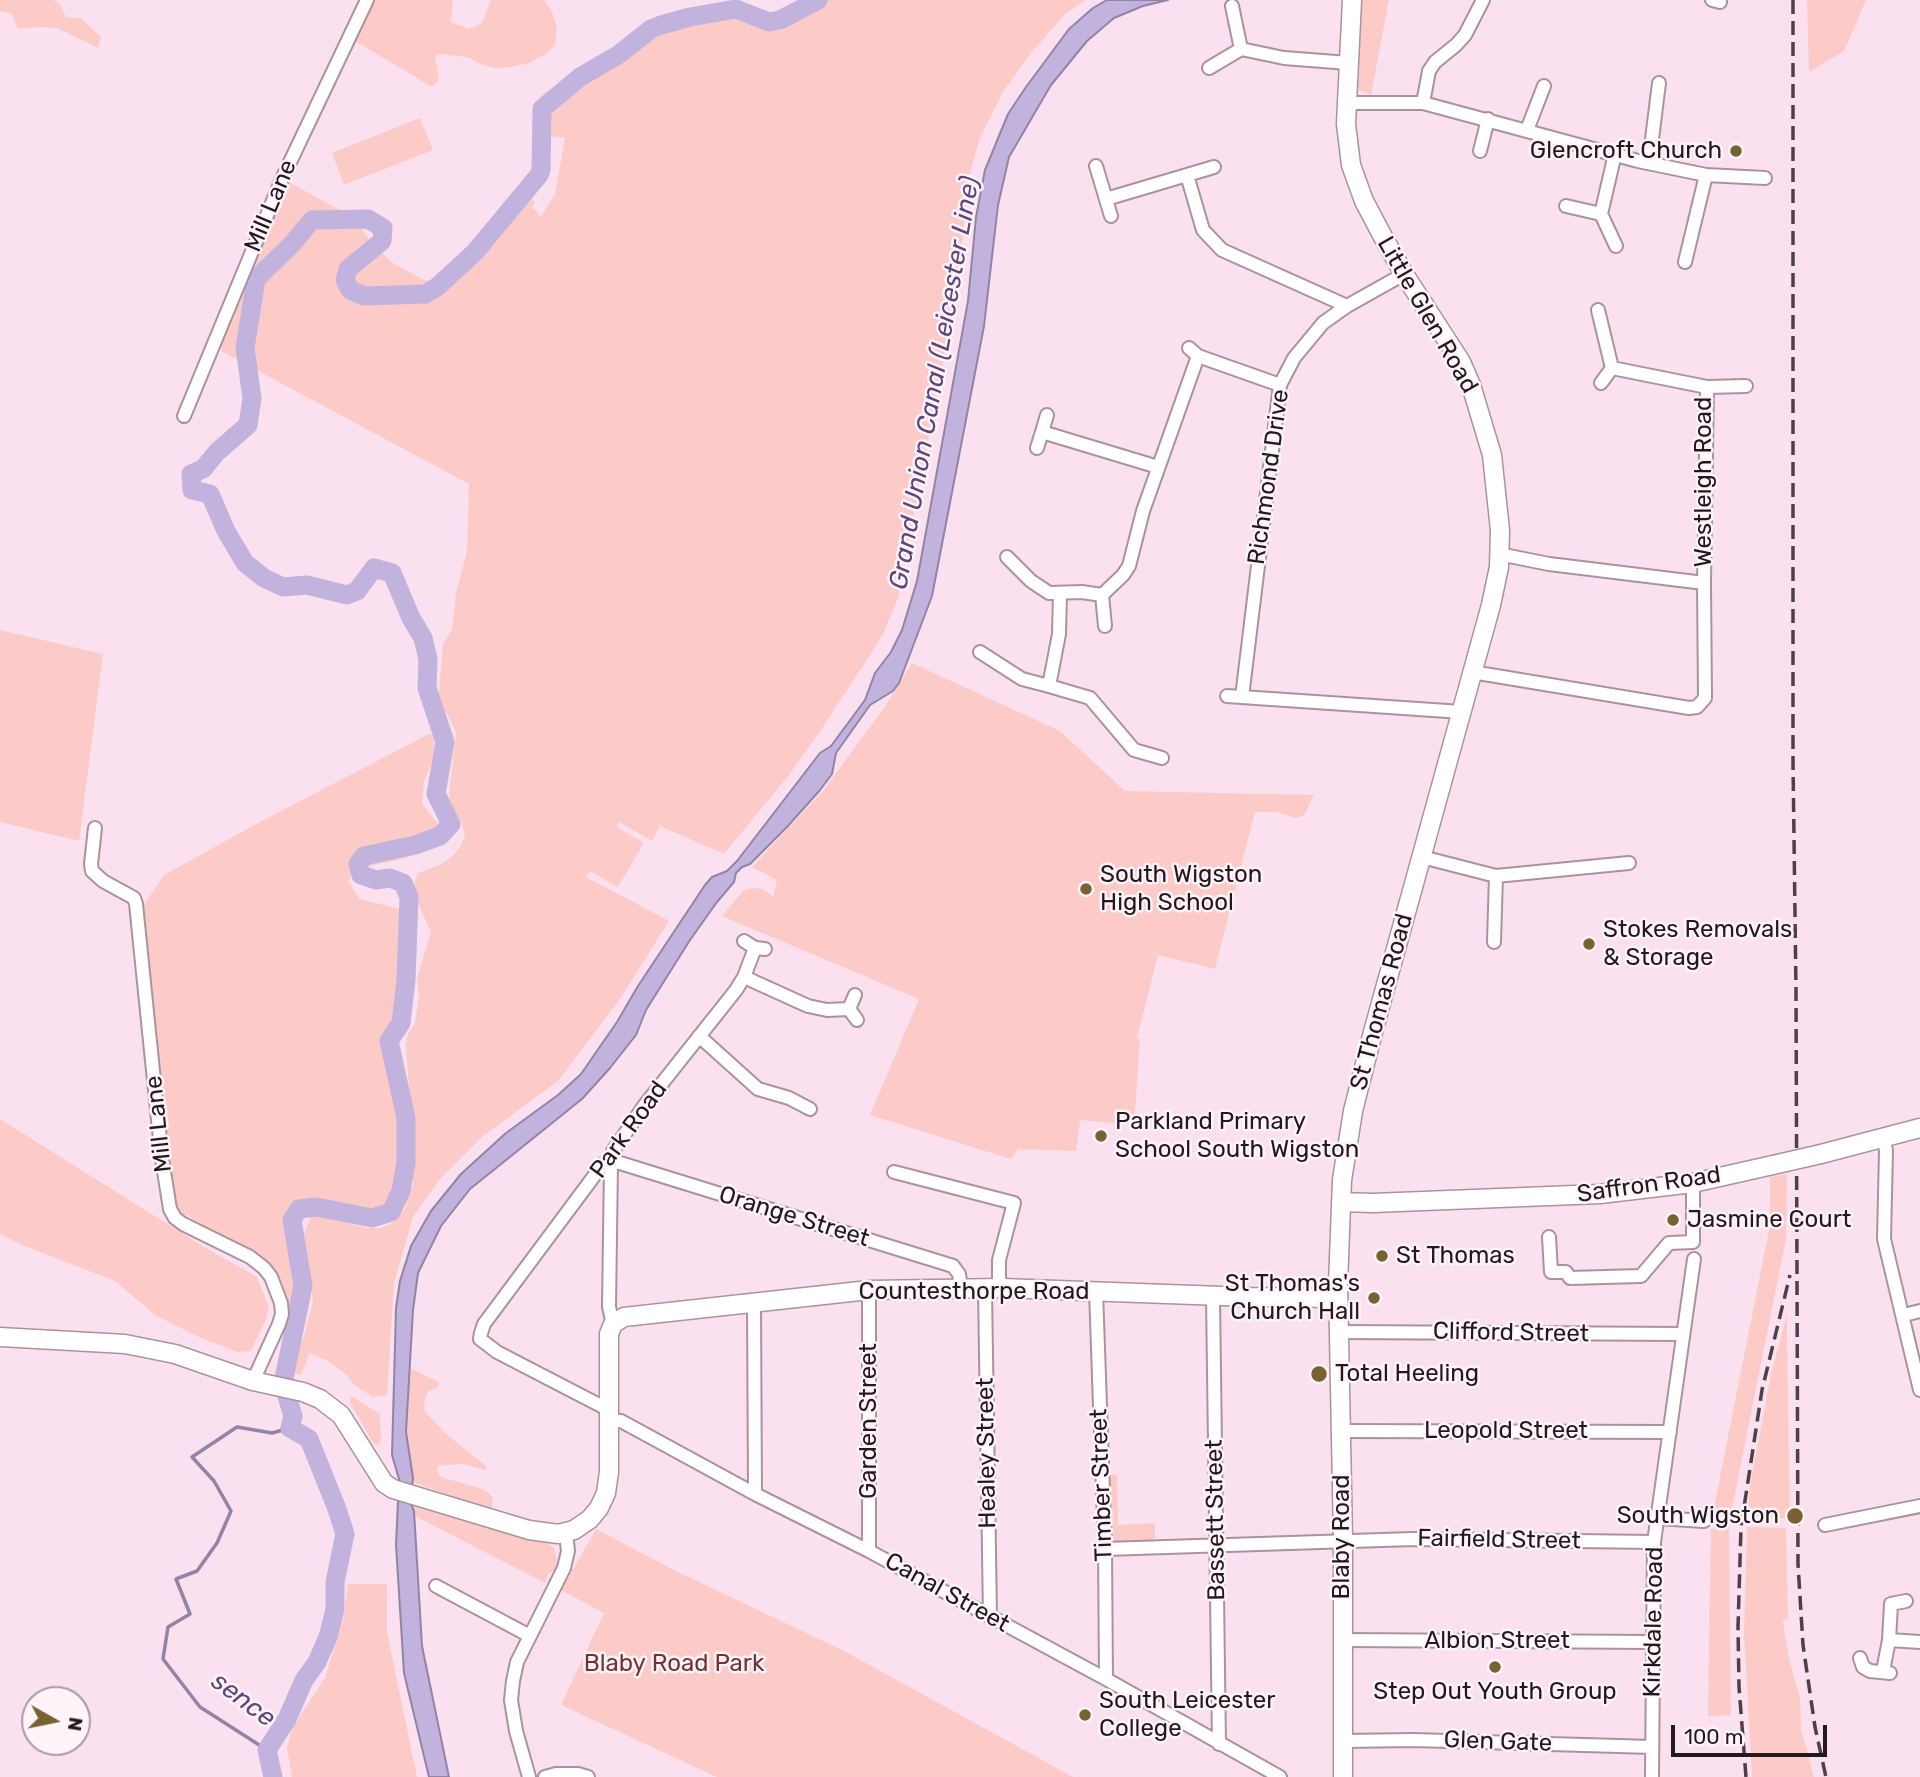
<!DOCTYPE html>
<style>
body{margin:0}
#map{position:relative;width:1920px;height:1777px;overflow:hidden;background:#fbe0f0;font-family:Rubik,sans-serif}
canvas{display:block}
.north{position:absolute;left:21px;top:1686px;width:70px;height:70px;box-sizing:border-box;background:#fef3f9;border:2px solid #a69ba1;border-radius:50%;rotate:99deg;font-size:19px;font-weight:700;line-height:28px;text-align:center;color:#22181e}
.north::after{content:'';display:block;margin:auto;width:24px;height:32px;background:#796232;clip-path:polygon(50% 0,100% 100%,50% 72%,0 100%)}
.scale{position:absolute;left:1671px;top:1725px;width:156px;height:32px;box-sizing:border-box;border:4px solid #22181e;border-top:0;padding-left:9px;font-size:21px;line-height:24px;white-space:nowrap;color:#22181e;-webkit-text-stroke:5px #fef3f9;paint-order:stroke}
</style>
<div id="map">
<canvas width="1920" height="1777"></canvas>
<div class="north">N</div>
<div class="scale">100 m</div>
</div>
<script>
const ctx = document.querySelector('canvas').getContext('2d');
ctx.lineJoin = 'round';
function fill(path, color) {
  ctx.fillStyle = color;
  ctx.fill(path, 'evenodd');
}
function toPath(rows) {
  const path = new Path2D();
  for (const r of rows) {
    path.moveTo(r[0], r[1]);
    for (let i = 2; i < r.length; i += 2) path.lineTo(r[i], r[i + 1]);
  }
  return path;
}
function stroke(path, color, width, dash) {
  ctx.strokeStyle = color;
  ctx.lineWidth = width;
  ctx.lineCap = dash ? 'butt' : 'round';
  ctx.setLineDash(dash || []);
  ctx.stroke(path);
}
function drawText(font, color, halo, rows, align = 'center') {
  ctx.font = font + ' Rubik,sans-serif';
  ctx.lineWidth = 5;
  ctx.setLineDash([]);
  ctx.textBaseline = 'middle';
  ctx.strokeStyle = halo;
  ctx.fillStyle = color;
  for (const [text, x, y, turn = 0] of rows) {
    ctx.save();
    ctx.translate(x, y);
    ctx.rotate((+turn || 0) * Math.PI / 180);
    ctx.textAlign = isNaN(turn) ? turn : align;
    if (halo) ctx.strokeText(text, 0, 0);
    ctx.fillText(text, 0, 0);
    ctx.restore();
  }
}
const green = toPath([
 [0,0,53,0,59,3,66,17,80,18,101,37,98,48,57,28,39,27,18,29,11,13,0,11],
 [374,0,453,0,451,22,469,29,482,23,491,0,544,0,552,12,557,28,555,45,547,53,529,63,511,67,494,68,480,64,467,57,439,54,435,56,439,80,432,87,355,41],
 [827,0,1086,0,1066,13,1031,53,1003,92,980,137,969,177,957,287,898,598,883,635,823,727,789,775,724,854,660,826,652,841,619,822,617,827,644,843,618,887,590,871,586,877,669,921,620,999,558,1081,483,1136,439,1180,413,1217,394,1283,387,1395,373,1397,354,1385,347,1375,326,1360,310,1353,301,1374,293,1374,291,1368,304,1336,313,1301,304,1233,311,1217,324,1217,367,1228,381,1228,392,1223,404,1210,413,1185,413,1117,409,1091,406,1044,408,1034,415,1023,419,996,417,978,431,933,419,905,414,885,418,873,440,865,450,858,460,848,465,836,462,823,450,806,449,793,456,733,448,715,438,703,443,644,452,630,456,593,467,552,469,484,249,366,222,351,220,345,287,181,356,219,371,243,393,263,426,281,439,279,483,251,513,206,525,192,535,202,532,208,538,212,540,218,555,194,565,138,550,136,534,124,533,116,541,96,558,84,594,66,639,36,716,17,777,17],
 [1362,0,1389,0,1371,95,1359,90,1355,81],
 [1807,0,1866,0,1844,51,1809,72],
 [420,118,433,150,344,185,332,153],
 [0,630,103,654,79,841,0,822],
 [912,663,1060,731,1125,791,1314,795,1304,815,1296,818,1276,812,1255,812,1215,969,1158,955,1137,1038,1140,1039,1134,1125,1080,1120,1076,1151,1018,1149,1011,1159,870,1115,919,999,722,916,743,891,752,888,763,889,773,897,777,880,752,867,823,791,886,705],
 [429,734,433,735,436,754,424,781,422,804,440,826,443,834,440,843,402,859,356,869,348,882,360,899,403,910,406,925,402,978,404,993,387,1039,402,1131,404,1170,399,1189,387,1209,373,1215,332,1202,313,1201,295,1208,289,1230,296,1290,293,1301,290,1303,285,1301,276,1273,266,1260,184,1214,174,1203,169,1186,144,905,164,875,258,823],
 [0,1119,209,1250,257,1277,269,1308,266,1319,251,1351,237,1352,201,1338,155,1315,115,1281,20,1244,0,1234],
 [1787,1174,1786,1239,1731,1514,1713,1512,1770,1225,1770,1177],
 [1787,1314,1787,1342,1790,1519,1748,1515,1750,1485,1771,1375],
 [410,1368,439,1382,438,1387,428,1392,424,1401,425,1412,445,1433,486,1466,486,1470,463,1464,448,1465,438,1466,437,1471,441,1477,479,1488,489,1493,493,1498,492,1507,488,1509,413,1482,406,1432],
 [351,1396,380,1414,381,1440,378,1446,372,1441,350,1403],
 [1104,1475,1117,1475,1118,1525,1155,1523,1155,1544,1105,1545],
 [410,1503,540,1538,554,1548,558,1564,555,1570,548,1574,545,1583,415,1516],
 [1719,1526,1729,1527,1731,1715,1708,1716,1711,1529],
 [1747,1527,1786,1528,1788,1619,1783,1620,1784,1630,1789,1659,1800,1697,1801,1729,1814,1777,1752,1777,1744,1632],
 [596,1529,674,1570,844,1651,1073,1777,717,1777,561,1705,604,1613,561,1590],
 [348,1584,387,1584,387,1632,417,1777,292,1777,287,1748,292,1728,325,1678,344,1616]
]);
const water = toPath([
 [1107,0,1168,0,1143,6,1114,18,1087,41,1051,85,1009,157,998,205,984,326,932,596,899,683,893,691,870,705,836,753,832,774,820,790,787,827,750,864,742,867,736,873,734,882,717,902,690,940,646,1010,636,1035,610,1068,582,1099,470,1189,441,1226,418,1273,413,1310,406,1432,413,1478,410,1502,414,1511,422,1646,449,1777,429,1777,404,1673,396,1545,399,1479,392,1455,396,1308,400,1281,411,1246,431,1211,461,1174,506,1133,558,1095,581,1074,617,1022,638,986,705,885,712,877,727,871,737,861,820,753,831,746,865,700,875,673,891,652,902,630,917,581,968,301,976,217,985,170,1008,114,1026,87,1069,29,1093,8,1107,0]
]);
const stream = toPath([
 [267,1750,200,1707,163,1659,168,1627,190,1614,176,1579,197,1571,217,1543,231,1511,214,1481,192,1457,237,1427,272,1433,290,1428]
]);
const river = toPath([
 [273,1777,267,1750,287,1719,304,1680,317,1662,328,1637,335,1609,335,1582,345,1534,337,1509,309,1439,290,1428,293,1416,283,1383,303,1286,292,1220,299,1209,317,1207,372,1218,391,1212,401,1191,406,1163,406,1118,389,1041,401,1023,406,980,409,897,403,883,390,878,376,880,361,875,358,864,364,856,415,845,440,836,451,824,436,794,445,742,427,688,428,659,423,638,411,618,392,573,374,568,357,591,347,595,307,585,283,587,264,578,245,563,226,531,210,494,192,490,191,474,203,469,217,452,248,425,252,398,245,348,256,279,292,244,312,220,368,219,383,228,382,241,348,269,345,280,350,290,364,296,425,294,437,287,475,252,539,175,541,170,542,109,580,77,618,55,651,29,661,25,690,17,736,9,769,22,780,20,818,0]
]);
const street = toPath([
 [1712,0,1720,2],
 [1232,6,1241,49,1284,58,1348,63],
 [1209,68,1241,49],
 [1346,103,1423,103,1638,161,1706,175,1765,178],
 [1423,103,1429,71,1435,62,1456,45,1465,35,1483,0],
 [1527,130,1544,86],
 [1480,151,1488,119],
 [1649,163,1659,83],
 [1096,166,1111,216],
 [1187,175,1203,230,1222,250,1347,306],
 [1106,199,1214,167],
 [1566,206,1601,214,1616,246],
 [1601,214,1615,154],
 [1685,262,1706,175],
 [1189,348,1198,356,1280,385],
 [1601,383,1612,368],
 [1707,387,1746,386],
 [1047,415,1042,432,1158,467],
 [184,416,282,179,367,0],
 [1037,448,1042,432],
 [1499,554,1549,564,1704,583],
 [1007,557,1031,581,1049,593,1082,592,1102,595,1123,575,1129,566,1143,511,1198,356],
 [1060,594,1059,634,1049,686,1090,698,1134,750,1162,758],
 [1102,595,1105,626],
 [980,652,1022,679,1049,686],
 [1472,672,1689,708,1697,707,1705,698,1704,583,1707,387,1612,368,1598,310],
 [1227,696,1462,712],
 [1242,697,1280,385,1294,358,1323,323,1347,306,1404,274],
 [95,828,91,864,92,871,103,881,134,898,136,904,162,1159,170,1209,175,1218,183,1224,250,1257,264,1268,271,1277,281,1303,282,1314,279,1324,253,1381],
 [1422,857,1496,876,1629,863],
 [744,941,755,948,765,949],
 [1494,942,1496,876],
 [744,977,808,1006,827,1010,849,1009],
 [855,995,849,1009,857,1020],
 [699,1036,758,1089,789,1098,810,1109],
 [1884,1138,1886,1151,1884,1239,1920,1390],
 [894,1172,1014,1203,999,1260,999,1278,1002,1288],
 [1549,1237,1551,1272,1566,1272,1570,1278,1641,1276,1669,1243,1693,1242,1693,1183],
 [985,1289,990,1617],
 [869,1290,869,1551],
 [1096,1291,1105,1549,1106,1679],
 [1213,1296,1219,1744],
 [754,1303,755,1494],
 [1904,1315,1920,1311],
 [613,1324,609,1307,611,1163,620,1163,953,1266,959,1274,961,1289],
 [1338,1332,1683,1334],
 [609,1410,497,1352,480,1339,481,1333,484,1324,603,1164,611,1163,613,1151,644,1106,736,990,744,977,755,948],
 [609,1420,621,1421,755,1494,869,1551,1106,1679,1280,1777],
 [1341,1431,1670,1432],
 [1657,1518,1704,1521],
 [1825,1525,1920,1506],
 [1105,1549,1413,1539,1654,1542],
 [436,1586,530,1636],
 [1342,1640,1653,1642],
 [1889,1640,1891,1604,1906,1601],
 [1860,1658,1863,1667,1870,1671,1890,1673],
 [1883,1671,1889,1640,1920,1642],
 [1343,1741,1414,1740,1652,1747],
 [529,1777,516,1731,511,1700,513,1681,517,1662,564,1568,568,1551,566,1534],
 [545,1777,556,1774,578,1774,588,1777],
 [1652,1777,1654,1542,1694,1259]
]);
const secondary = toPath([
 [1821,1154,1920,1128],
 [1341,1202,1373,1203,1600,1194,1693,1183,1773,1165],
 [0,1337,125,1344,175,1354,253,1381,303,1392,320,1399,341,1415,384,1483,393,1489,529,1530,558,1534,574,1530,590,1519,599,1508,606,1493,609,1472,609,1334,613,1324,624,1317,869,1290,1002,1288,1249,1297,1338,1298],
 [1343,1777,1343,1540,1338,1284,1342,1180,1353,1111,1373,1032,1491,605,1499,567,1500,530,1492,455,1471,385,1461,362,1404,274,1382,235,1364,201,1351,165,1346,124,1352,0]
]);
const rail = toPath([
 [1793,0,1793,762,1796,990,1798,1564,1803,1645,1815,1727,1826,1777],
 [1746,1777,1739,1687,1738,1627,1741,1527,1762,1390,1790,1275]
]);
const secondaryBridge = toPath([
 [1773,1165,1821,1154]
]);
const markers = [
 [1736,151,7,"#796232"],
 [1086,889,7,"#796232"],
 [1589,944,7,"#796232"],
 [1101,1136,7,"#796232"],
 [1673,1220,7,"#796232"],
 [1382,1256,7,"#796232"],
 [1374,1298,7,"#796232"],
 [1319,1374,9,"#796232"],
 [1795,1516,9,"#796232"],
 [1495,1667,7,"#796232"],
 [1085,1715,7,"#796232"]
];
const poiNames = [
 ["Glencroft Church",1722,151,"right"],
 ["South Wigston",1100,875],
 ["High School",1100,903],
 ["Stokes Removals",1603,930],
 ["& Storage",1603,958],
 ["Parkland Primary",1115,1122],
 ["School South Wigston",1115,1150],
 ["Jasmine Court",1687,1220],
 ["St Thomas",1396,1256],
 ["St Thomas's",1360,1284,"right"],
 ["Church Hall",1360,1312,"right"],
 ["Total Heeling",1335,1374],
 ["South Wigston",1779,1516,"right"],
 ["Step Out Youth Group",1495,1692,"center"],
 ["South Leicester",1099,1701],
 ["College",1099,1729]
];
const streetNames = [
 ["Mill Lane",271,206,-67],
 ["Little Glen Road",1427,315,60],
 ["Richmond Drive",1269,477,-82],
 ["Westleigh Road",1704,482,-90],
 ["St Thomas Road",1382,1002,-75],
 ["Mill Lane",159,1124,-96],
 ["Park Road",629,1130,-54],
 ["Saffron Road",1649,1185,-8],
 ["Orange Street",794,1217,17],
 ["Countesthorpe Road",974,1292],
 ["Clifford Street",1511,1333,1],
 ["Garden Street",869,1421,-90],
 ["Leopold Street",1506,1431],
 ["Healey Street",987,1453,-91],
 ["Timber Street",1102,1485,-92],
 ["Bassett Street",1216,1520,-91],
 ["Blaby Road",1342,1537,-90],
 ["Fairfield Street",1499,1540,1],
 ["Canal Street",947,1593,29],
 ["Kirkdale Road",1654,1622,-89],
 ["Albion Street",1497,1641],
 ["Glen Gate",1498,1742,2]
];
const parkNames = [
 ["Blaby Road Park",674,1664]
];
const waterNames = [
 ["Grand Union Canal (Leicester Line)",935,383,-80],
 ["sence",243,1700,37]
];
fill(green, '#fccbc7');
fill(water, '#c1b3dd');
stroke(water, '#9184a4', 2);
stroke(stream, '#9184a4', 3.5);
stroke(river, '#c1b3dd', 19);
stroke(street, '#ab92a1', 16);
stroke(secondary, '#ab92a1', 21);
stroke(street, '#fff', 12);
stroke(secondary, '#fff', 18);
stroke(rail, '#4d4048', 3.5, [14, 7]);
stroke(secondaryBridge, '#ab92a1', 21, []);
stroke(secondaryBridge, '#fff', 18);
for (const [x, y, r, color] of markers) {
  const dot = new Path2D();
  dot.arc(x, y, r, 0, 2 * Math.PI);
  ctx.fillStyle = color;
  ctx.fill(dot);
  stroke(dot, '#fef3f9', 2.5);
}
drawText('24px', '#22181e', '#fef3f9', poiNames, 'left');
drawText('24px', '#22181e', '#fef3f9', streetNames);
drawText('24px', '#733332', '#fef3f9', parkNames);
drawText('italic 26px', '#5b467d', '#fef3f9', waterNames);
</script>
